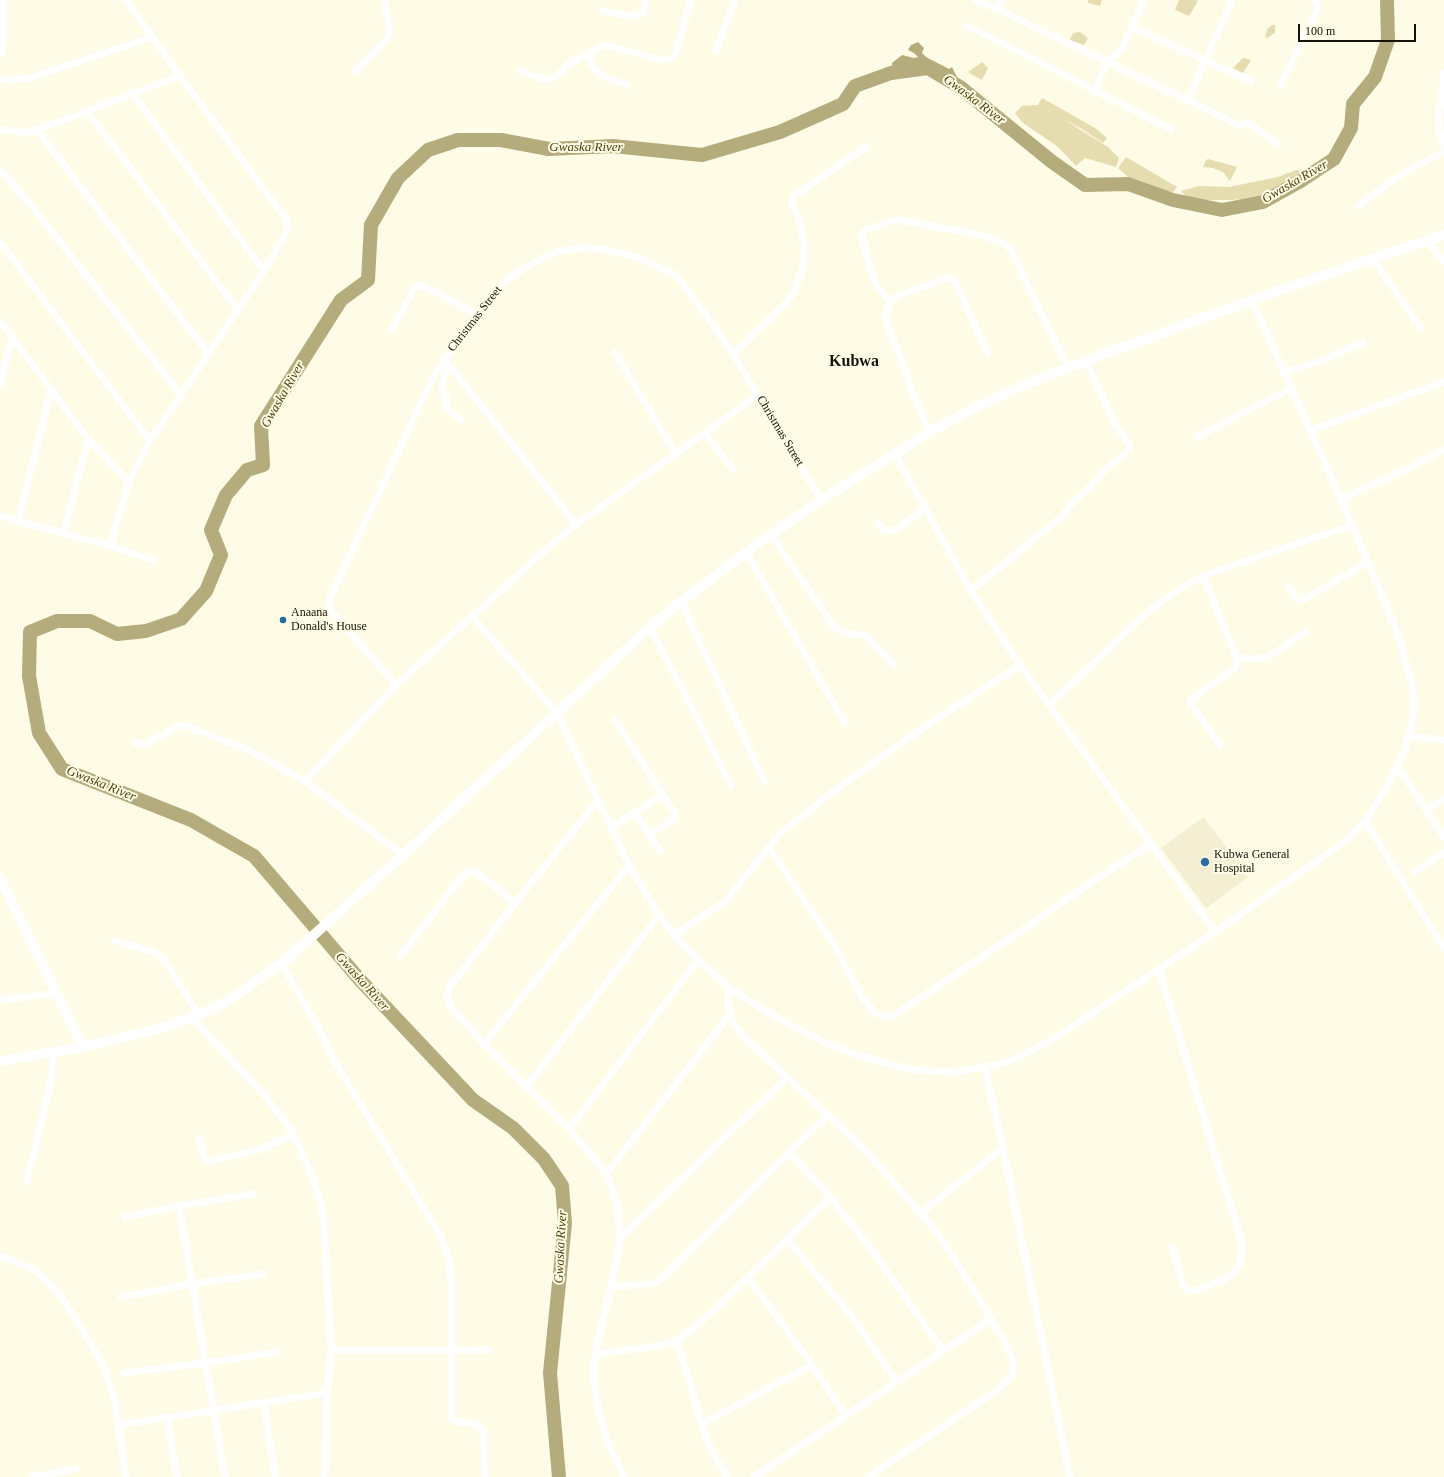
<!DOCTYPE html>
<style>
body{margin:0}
#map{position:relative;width:1444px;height:1477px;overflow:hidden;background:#fefbe6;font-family:"Times New Roman",serif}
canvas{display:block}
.scale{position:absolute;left:1298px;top:24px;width:118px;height:18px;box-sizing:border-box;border:2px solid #15130c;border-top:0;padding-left:5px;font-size:12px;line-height:14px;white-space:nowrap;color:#15130c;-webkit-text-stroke:3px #fefbe6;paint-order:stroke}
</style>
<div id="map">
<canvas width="1444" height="1477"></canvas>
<div class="scale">100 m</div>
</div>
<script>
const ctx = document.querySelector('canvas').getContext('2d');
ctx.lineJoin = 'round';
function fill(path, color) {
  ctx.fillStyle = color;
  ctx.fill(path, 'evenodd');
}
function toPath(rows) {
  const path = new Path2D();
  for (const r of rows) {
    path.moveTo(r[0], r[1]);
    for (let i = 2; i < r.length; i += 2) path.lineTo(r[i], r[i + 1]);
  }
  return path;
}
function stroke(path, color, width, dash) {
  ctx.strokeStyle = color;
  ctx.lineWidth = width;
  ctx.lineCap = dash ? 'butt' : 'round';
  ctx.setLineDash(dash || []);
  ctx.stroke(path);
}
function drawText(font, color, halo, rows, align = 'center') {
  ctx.font = font + ' "Times New Roman",serif';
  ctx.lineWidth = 4;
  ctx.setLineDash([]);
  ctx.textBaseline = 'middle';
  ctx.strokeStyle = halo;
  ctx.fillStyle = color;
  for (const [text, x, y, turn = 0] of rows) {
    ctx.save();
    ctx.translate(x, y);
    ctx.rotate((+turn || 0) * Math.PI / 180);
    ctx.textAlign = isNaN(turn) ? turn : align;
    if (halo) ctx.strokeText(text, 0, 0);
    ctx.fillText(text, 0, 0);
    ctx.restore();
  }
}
const built = toPath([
 [1204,817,1248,877,1206,908,1161,848]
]);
const green = toPath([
 [1088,0,1102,0,1100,6,1088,3],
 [1179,0,1195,0,1198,1,1189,16,1175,10],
 [1272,25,1275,25,1275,33,1267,38,1265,37,1266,33,1268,28],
 [1080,32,1088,38,1084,45,1070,40,1073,33],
 [1243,58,1251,60,1243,73,1233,68],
 [982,62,988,68,982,80,968,72],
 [1042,98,1095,128,1107,138,1103,143,1082,129,1063,119,1108,147,1119,158,1116,167,1085,158,1076,166,1057,146,1023,123,1015,113,1022,106,1038,105],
 [1126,157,1177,187,1173,192,1161,190,1128,177,1118,168],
 [1208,159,1237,167,1230,181,1223,172,1213,168,1203,167,1206,160],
 [1296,170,1309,172,1265,197,1231,200,1190,200,1181,191,1199,186,1229,187,1278,177]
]);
const water = toPath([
 [918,42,924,48,922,53,926,57,949,69,952,67,957,77,955,82,927,65,892,71,892,63,902,55,914,58,918,57,914,53,908,50,911,45]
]);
const river = toPath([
 [559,1477,550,1373,565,1223,562,1186,544,1159,513,1128,473,1100,360,980,254,856,191,820,62,769,39,733,29,676,30,632,57,621,90,621,117,634,146,631,181,619,206,591,221,555,211,530,226,495,247,470,263,465,261,426,341,300,368,280,371,225,398,178,428,150,458,140,501,140,549,149,613,146,702,155,780,132,843,104,855,86,891,73,928,68,960,87,1051,161,1085,185,1128,184,1173,200,1222,210,1263,202,1299,182,1334,159,1351,128,1353,104,1375,77,1388,40,1387,0]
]);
const street = toPath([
 [976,0,997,9,1239,125,1246,123,1251,125,1277,144],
 [997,9,1001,0],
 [602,11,628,16,633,15,637,16,640,15,643,12,646,0],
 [967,26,1171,129],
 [1133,27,1206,61,1251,81],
 [716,51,735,0],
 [590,54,591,65,597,72,606,78,627,85],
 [356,71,385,41,389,34,389,27,384,0],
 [520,71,546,80,556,77,567,65,606,45,660,60,671,59,676,52,691,0],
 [1444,73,1439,119,1440,134,1444,144],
 [0,79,13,80,29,78,152,37],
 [1280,86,1317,11,1318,6,1315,0],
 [1095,91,1107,62,1122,49,1144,0],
 [133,94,264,271],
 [1188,100,1232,0],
 [87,111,238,310],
 [0,129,25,133,37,130,180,76],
 [37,130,208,353],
 [0,170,31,205,181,395],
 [1358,206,1394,179,1444,151],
 [1426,241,1444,261],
 [0,242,150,441],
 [1373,259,1420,327],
 [890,301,879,289,874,280,862,238,863,233,867,230,895,220,899,220,981,235,1005,244,1010,249,1068,368],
 [0,321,88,439,129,482],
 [392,329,414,289,418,285,423,286,477,314],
 [615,353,676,454],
 [733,354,788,301,794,292,798,282,803,267,804,246,799,217,792,204,792,200,794,196,866,147],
 [444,359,576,524],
 [448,365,442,385,443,391,447,398,446,402,446,407,461,420],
 [1285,372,1324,360,1363,342],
 [0,385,12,337],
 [1311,430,1444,382],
 [930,432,911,389,908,376,887,324,886,317,890,301,898,296,946,278,951,278,955,282,988,354],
 [705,433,733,470],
 [1197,437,1292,388],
 [895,454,971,591,1020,665,1215,932],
 [1341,499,1405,470,1444,450],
 [0,516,110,546,153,560],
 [18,521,51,390],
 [878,523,884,530,893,531,925,509],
 [64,533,88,439],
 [771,535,835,628,844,633,867,636,894,665],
 [110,546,129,482,150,441,264,271,286,233,288,227,286,219,180,76,126,0],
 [746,552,845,723],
 [1203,576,1237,658,1237,663,1235,668,1191,699,1191,703,1194,708,1220,745],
 [1289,587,1296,598,1300,600,1305,599,1368,562],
 [971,591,1061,517,1073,502,1088,489,1107,468,1123,456,1129,448,1129,445,1115,424,1086,361],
 [681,602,765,782],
 [472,616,557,713,629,865,659,915,674,935,698,960,729,988,769,1013,822,1041,853,1054,905,1068,927,1071,957,1072,1000,1064,1024,1055,1063,1033,1100,1008,1215,932,1344,842,1365,821,1385,790,1405,750,1409,736,1414,711,1415,704,1412,686,1401,644,1388,609,1341,499,1252,300],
 [650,627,731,785],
 [1237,658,1257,659,1268,657,1306,632],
 [396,685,332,612,329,607,329,600,433,377,492,295,510,277,542,258,557,252,572,249,587,248,602,249,636,257,674,274,680,280,704,312,733,354,821,500],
 [1049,705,1151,609,1175,592,1203,576,1352,525],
 [615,720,675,814,674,819,649,835],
 [1409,736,1444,740],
 [135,743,145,744,180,725,183,725,249,750,305,781,403,855],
 [1397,766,1444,837],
 [305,781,396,685,567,531,758,395],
 [598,800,515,903,449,988,447,998,452,1008,484,1044,569,1129,592,1156,606,1174,617,1203,620,1238,616,1264,594,1360,594,1384,599,1412,606,1438,624,1477],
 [1426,810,1444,799],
 [635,812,660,851],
 [1365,821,1444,948],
 [611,827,663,795],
 [769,848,835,946,862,997,875,1013,883,1016,893,1016,1012,937,1093,881,1151,844],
 [1414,872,1444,853],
 [674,935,723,903,742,881,780,834,835,790,926,726,1020,665],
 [115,941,154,952,164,959,198,1014],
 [401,955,459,880,469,872,474,871,478,873,515,903],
 [281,963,319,1029,334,1060,352,1090,440,1235,449,1260,451,1283,451,1418,456,1422,477,1424,483,1431,485,1477],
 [1159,969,1241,1240,1242,1248,1240,1264,1233,1274,1225,1279,1200,1289,1192,1291,1188,1290,1183,1284,1173,1248],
 [729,988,728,1001,730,1014,735,1025,744,1037,862,1147,921,1213,941,1238,978,1297,1004,1341,1013,1360,1013,1369,1012,1376,996,1391,868,1477],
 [0,1000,57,993],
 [191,1017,265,1096,290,1128,311,1173,320,1199,324,1224,331,1350,327,1393,326,1465,324,1477],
 [484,1044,629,865],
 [985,1068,1003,1148,1070,1477],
 [526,1087,659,915],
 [569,1129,698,960],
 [199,1138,204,1157,208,1160,211,1161,258,1150,293,1135],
 [790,1153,830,1197,874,1253,943,1351],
 [606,1174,730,1014],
 [27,1181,49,1090,54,1053],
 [179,1206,225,1477],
 [921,1213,1003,1148],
 [125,1217,179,1206,253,1194],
 [620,1238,787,1078],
 [787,1239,852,1317,897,1382],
 [0,1256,31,1268,40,1274,56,1291,65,1302,92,1346,102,1363,109,1381,115,1403,126,1477],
 [748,1277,812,1365,846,1416],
 [610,1287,649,1284,655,1283,661,1279,828,1115],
 [121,1297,192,1284,263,1274],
 [677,1340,705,1435,714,1455,728,1477],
 [331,1350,489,1350],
 [595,1354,665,1345,677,1340,693,1329,711,1313,830,1197],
 [124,1373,206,1363,277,1352],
 [264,1403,275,1476],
 [167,1417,177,1477],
 [702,1424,812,1365],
 [118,1425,327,1393],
 [32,1477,76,1469],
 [754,1477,991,1319]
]);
const secondary = toPath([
 [0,53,2,33,2,0],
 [0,878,83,1047],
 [0,1061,83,1047,163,1028,215,1008,237,995,288,958,403,855,650,627,681,602,752,548,821,500,930,432,976,407,1034,381,1086,361,1252,300,1444,235]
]);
const markers = [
 [283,620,4,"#286da2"],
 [1205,862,5,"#286da2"]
];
const streetNames = [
 ["Christmas Street",475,319,-52],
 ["Christmas Street",780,431,59]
];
const poiNames = [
 ["Anaana",291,613],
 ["Donald's House",291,627],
 ["Kubwa General",1214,855],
 ["Hospital",1214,869]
];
const waterNames = [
 ["Gwaska River",974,100,37],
 ["Gwaska River",586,148],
 ["Gwaska River",1295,182,-30],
 ["Gwaska River",283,395,-60],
 ["Gwaska River",101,784,22],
 ["Gwaska River",362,982,48],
 ["Gwaska River",561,1247,-87]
];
const districtNames = [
 ["Kubwa",854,362]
];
fill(built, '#f4eed2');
fill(green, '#e5ddb0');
fill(water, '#b5ac7e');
stroke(river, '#b5ac7e', 14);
stroke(street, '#fff', 7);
stroke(secondary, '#fff', 10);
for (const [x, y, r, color] of markers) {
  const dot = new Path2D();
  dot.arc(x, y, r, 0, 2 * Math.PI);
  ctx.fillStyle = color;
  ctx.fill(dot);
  stroke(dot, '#fefbe6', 1.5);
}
drawText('12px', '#15130c', '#fefbe6', streetNames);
drawText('12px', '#15130c', '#fefbe6', poiNames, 'left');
drawText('italic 13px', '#4d4308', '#fefbe6', waterNames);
drawText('bold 16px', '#15130c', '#fefbe6', districtNames);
</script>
